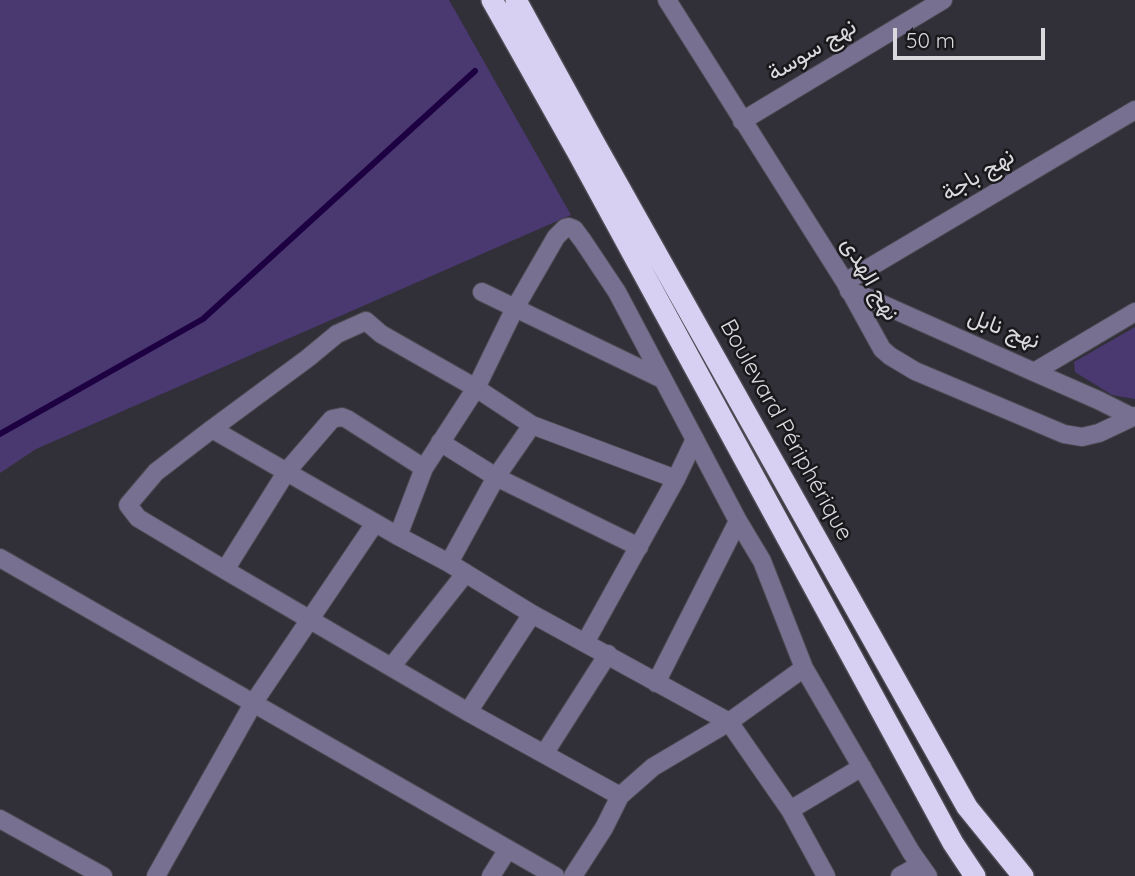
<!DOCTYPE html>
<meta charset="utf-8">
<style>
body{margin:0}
#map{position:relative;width:1135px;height:876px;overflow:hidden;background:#312f37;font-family:Quicksand,sans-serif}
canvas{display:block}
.scale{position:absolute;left:893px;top:28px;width:152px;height:32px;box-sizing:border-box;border:4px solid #dad9de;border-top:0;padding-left:9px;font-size:21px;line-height:24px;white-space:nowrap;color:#dad9de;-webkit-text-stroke:5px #19181b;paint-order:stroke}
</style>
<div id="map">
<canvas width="1135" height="876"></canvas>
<div class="scale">50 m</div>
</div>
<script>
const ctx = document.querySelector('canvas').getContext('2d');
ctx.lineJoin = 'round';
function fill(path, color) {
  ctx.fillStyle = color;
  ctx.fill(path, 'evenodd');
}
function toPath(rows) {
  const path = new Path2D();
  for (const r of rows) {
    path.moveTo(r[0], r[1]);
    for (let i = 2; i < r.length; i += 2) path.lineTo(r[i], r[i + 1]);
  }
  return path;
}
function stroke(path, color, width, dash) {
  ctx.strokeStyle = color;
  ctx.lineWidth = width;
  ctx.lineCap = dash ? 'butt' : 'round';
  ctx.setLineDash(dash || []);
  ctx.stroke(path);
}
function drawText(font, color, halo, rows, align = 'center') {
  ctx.font = font + ' Quicksand,Vazirmatn,sans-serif';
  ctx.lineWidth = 5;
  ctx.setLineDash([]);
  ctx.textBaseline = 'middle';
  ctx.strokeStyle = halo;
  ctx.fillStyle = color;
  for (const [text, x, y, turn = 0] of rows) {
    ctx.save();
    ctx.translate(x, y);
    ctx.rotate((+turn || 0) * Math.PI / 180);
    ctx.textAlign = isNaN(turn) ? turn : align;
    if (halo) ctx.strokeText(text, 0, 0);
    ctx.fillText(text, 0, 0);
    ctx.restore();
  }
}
const green = toPath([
 [0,0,449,0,571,215,36,449,0,473],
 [1135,327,1135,399,1112,395,1075,372,1074,362]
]);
const stream = toPath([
 [0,434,203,319,475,71]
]);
const minor = toPath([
 [667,0,845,282,882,349,890,356,915,371,1064,434,1082,437,1099,433,1135,416],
 [742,121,943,0],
 [845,282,1135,110],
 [849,291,866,297,1034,372,1135,312],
 [482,292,662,379],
 [1034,372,1098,400,1132,417],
 [212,429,308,358,337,334,366,321,381,334,476,388,532,425,676,479],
 [440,442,496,477,639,547],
 [398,536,424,468,476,388,515,308,556,237,565,228,569,227,574,229,583,241,617,292,738,521,762,561,804,668,911,852,928,876],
 [0,558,555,876],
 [449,563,496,477,532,425],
 [225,570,287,471,332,419,342,417,347,419,424,468],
 [585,643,676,479,695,439],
 [392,666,465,574],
 [656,683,738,521],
 [468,712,532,614],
 [544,754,608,654],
 [620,796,468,712,225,570,138,518,128,505,156,472,212,429,398,536,449,563,532,614,729,722,790,810,826,876],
 [790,810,862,767],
 [0,819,103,876],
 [156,876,254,702,375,523],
 [491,876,508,849],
 [573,876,604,828,620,796,653,767,729,722,804,668],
 [900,876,920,865]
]);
const highway = toPath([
 [492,0,578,153,953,843,975,876],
 [516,0,595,144,967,807,1023,876]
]);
const streetNames = [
 ["نهج سوسة",812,50,-31],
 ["نهج باجة",978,175,-31],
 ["نهج الهدى",870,279,60],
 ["نهج نابل",1004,329,21],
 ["Boulevard Périphérique",786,430,61]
];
fill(green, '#4a3970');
stroke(stream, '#1d0041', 6);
stroke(minor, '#4c4a52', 20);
stroke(highway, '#4c4a52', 24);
stroke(minor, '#787091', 18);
stroke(highway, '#d8d0f2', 21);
drawText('23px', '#dad9de', '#19181b', streetNames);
</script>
